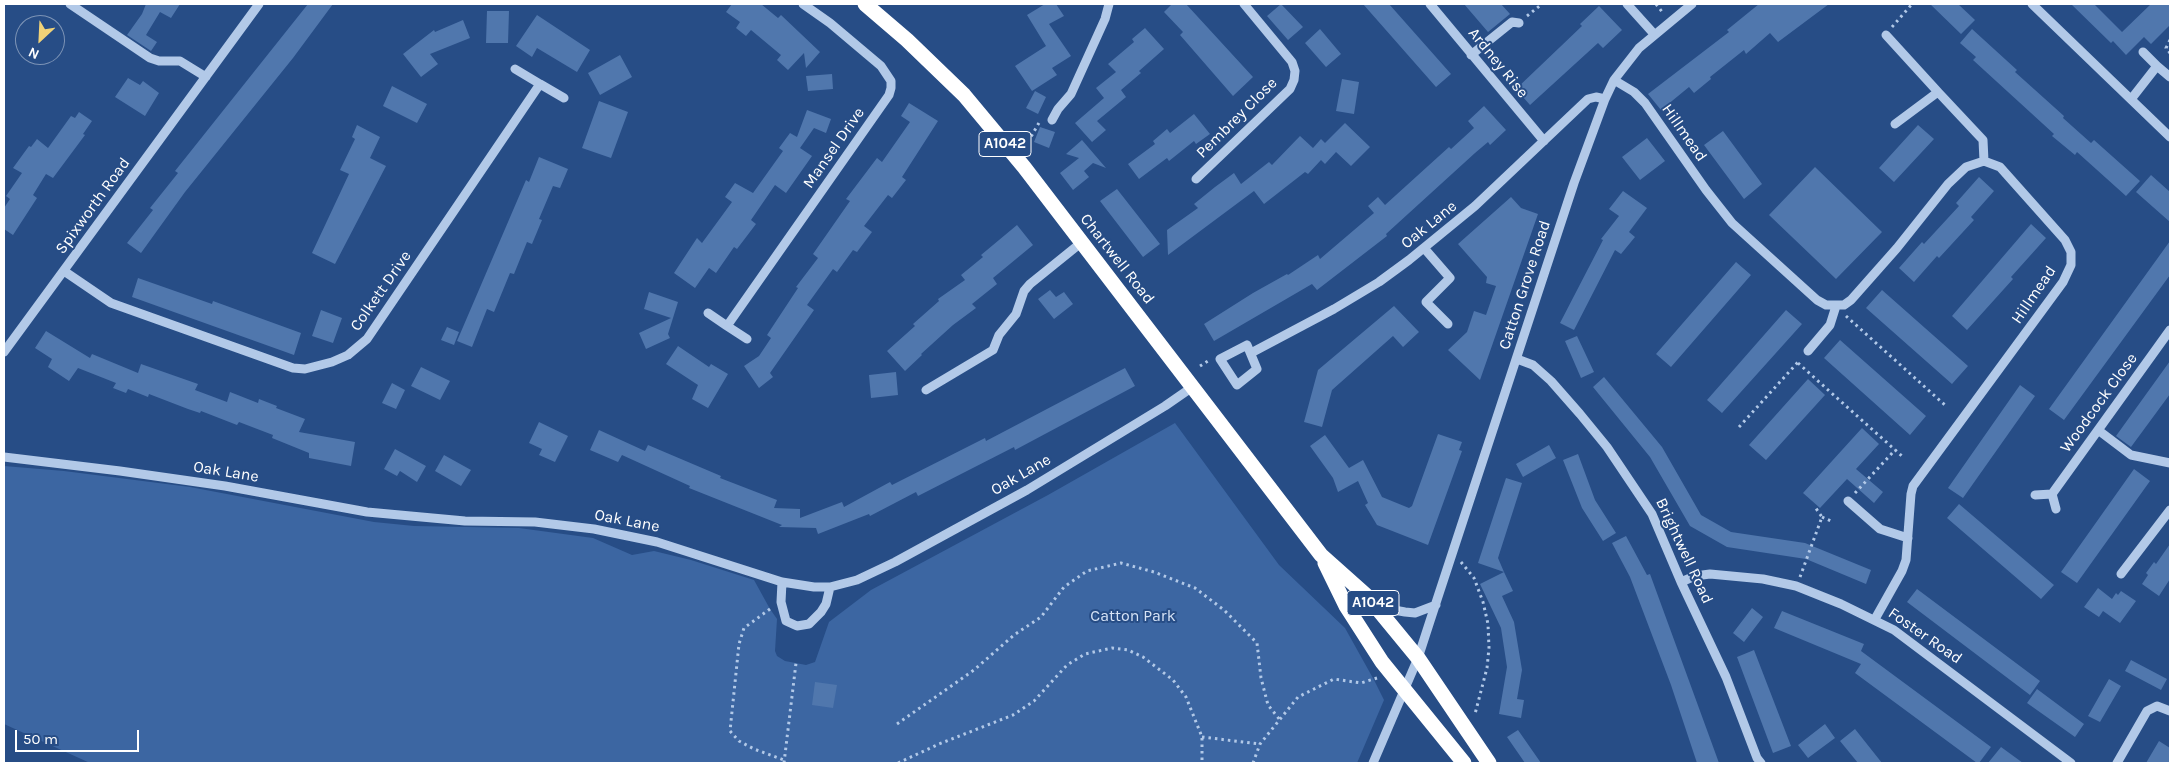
<!DOCTYPE html>
<style>
body{margin:0}
#map{position:relative;width:2174px;height:767px;overflow:hidden;background:#274d86;font-family:Karla,sans-serif}
canvas{display:block}
.frame{position:absolute;inset:0;border:5px solid #fff;pointer-events:none}
.north{position:absolute;left:15px;top:15px;width:50px;height:50px;box-sizing:border-box;background:#274d86;border:1px solid #7d94b6;border-radius:50%;rotate:205deg;font-size:14px;font-weight:700;line-height:20px;text-align:center;color:#fff}
.north::after{content:'';display:block;margin:auto;width:18px;height:22px;background:#f0d278;clip-path:polygon(50% 0,100% 100%,50% 72%,0 100%)}
.scale{position:absolute;left:15px;top:730px;width:124px;height:22px;box-sizing:border-box;border:2px solid #fff;border-top:0;padding-left:6px;font-size:15px;line-height:18px;white-space:nowrap;color:#fff;-webkit-text-stroke:4px #274d86;paint-order:stroke}
</style>
<div id="map">
<canvas width="2174" height="767"></canvas>
<div class="frame"></div>
<div class="north">N</div>
<div class="scale">50 m</div>
</div>
<script>
const ctx = document.querySelector('canvas').getContext('2d');
ctx.lineJoin = 'round';
function fill(path, color) {
  ctx.fillStyle = color;
  ctx.fill(path, 'evenodd');
}
function toPath(rows) {
  const path = new Path2D();
  for (const r of rows) {
    path.moveTo(r[0], r[1]);
    for (let i = 2; i < r.length; i += 2) path.lineTo(r[i], r[i + 1]);
  }
  return path;
}
function stroke(path, color, width, dash) {
  ctx.strokeStyle = color;
  ctx.lineWidth = width;
  ctx.lineCap = dash ? 'butt' : 'round';
  ctx.setLineDash(dash || []);
  ctx.stroke(path);
}
function drawText(font, color, halo, rows, align = 'center') {
  ctx.font = font + ' Karla,sans-serif';
  ctx.lineWidth = 4;
  ctx.setLineDash([]);
  ctx.textBaseline = 'middle';
  ctx.strokeStyle = halo;
  ctx.fillStyle = color;
  for (const [text, x, y, turn = 0] of rows) {
    ctx.save();
    ctx.translate(x, y);
    ctx.rotate((+turn || 0) * Math.PI / 180);
    ctx.textAlign = isNaN(turn) ? turn : align;
    if (halo) ctx.strokeText(text, 0, 0);
    ctx.fillText(text, 0, 0);
    ctx.restore();
  }
}
const green = toPath([
 [1175,423,1279,565,1345,628,1374,680,1384,700,1357,763,90,763,4,724,4,466,64,471,190,487,374,522,414,526,519,528,593,538,632,555,654,551,691,560,754,580,770,609,777,619,775,651,777,656,785,661,806,665,815,662,829,622,871,590,1048,495]
]);
const building = toPath([
 [146,4,180,4,171,18,160,12,146,35,157,42,151,51,127,35,142,14],
 [308,4,333,4,293,58,185,192,141,253,127,243,153,210,150,208,178,173,175,171],
 [732,4,761,4,778,18,781,15,820,52,806,68,804,53,788,70,777,60,781,55,751,30,746,36,736,28,740,22,726,12],
 [1045,4,1056,4,1064,16,1049,24,1071,56,1052,68,1057,75,1032,91,1015,66,1046,46,1027,15],
 [1172,4,1186,4,1253,77,1233,96,1180,35,1183,32,1164,12],
 [1281,4,1303,27,1288,40,1267,16],
 [1363,4,1389,4,1451,74,1436,87],
 [1464,4,1501,4,1510,14,1488,32],
 [1759,4,1829,4,1778,42,1770,33,1746,54,1744,50,1710,77,1711,79,1694,93,1689,87,1661,110,1648,94,1729,32,1727,30],
 [1930,4,1958,4,1975,20,1961,34],
 [2071,4,2094,4,2122,32,2151,4,2170,4,2170,25,2151,44,2144,37,2126,55,2113,41,2111,43],
 [1599,6,1622,30,1603,48,1598,43,1530,105,1516,89,1582,26,1580,24],
 [487,11,509,11,508,43,486,43],
 [537,15,590,50,577,72,537,48,532,57,516,46],
 [463,20,470,38,430,54,438,64,421,77,403,54,434,30,435,32],
 [1145,28,1164,49,1139,71,1141,73,1121,90,1126,97,1097,121,1106,130,1092,142,1075,123,1104,98,1096,88,1116,72,1108,64,1134,42,1132,39],
 [1320,29,1341,54,1326,67,1305,43],
 [1972,29,2017,70,2015,72,2064,116,2063,118,2091,143,2094,140,2140,181,2126,196,2077,152,2075,155,2052,136,2054,134,1973,60,1976,57,1960,43],
 [620,55,632,77,600,95,588,73],
 [832,74,833,89,808,91,806,76],
 [128,78,140,85,143,81,159,93,145,116,115,97],
 [1342,79,1359,82,1354,114,1336,111],
 [392,86,427,104,417,123,383,106],
 [1035,91,1046,97,1038,114,1026,108],
 [599,101,628,112,611,158,582,148],
 [909,103,938,121,902,177,906,180,892,198,888,195,864,226,872,232,857,252,853,250,837,272,833,269,807,305,814,310,770,373,773,377,759,388,744,366,759,356,771,338,767,335,798,288,796,287,818,258,813,254,850,201,846,199,877,158,882,162,910,122,901,116],
 [1484,106,1506,130,1490,145,1488,142,1475,153,1386,234,1387,236,1317,290,1312,284,1214,341,1204,324,1253,293,1287,274,1288,275,1318,255,1320,259,1374,213,1368,206,1378,197,1385,205,1449,147,1451,149,1474,128,1468,121],
 [807,110,831,119,826,133,814,128,800,148,812,156,786,193,775,185,751,220,756,224,737,249,734,247,716,273,709,268,695,288,674,273,697,238,702,243,732,202,725,197,735,183,753,193,783,151,779,148,790,133,797,137],
 [79,112,92,121,83,134,85,135,53,178,46,174,33,195,37,198,13,235,4,229,4,208,10,199,6,196,22,173,13,168,29,146,31,147,37,139,48,148,71,116,75,118],
 [1194,114,1210,134,1196,144,1194,141,1169,161,1167,158,1139,179,1128,164,1155,144,1153,141,1167,129,1170,133],
 [1345,123,1370,147,1351,166,1336,152,1325,164,1321,160,1308,174,1305,172,1264,204,1254,191,1168,255,1167,230,1198,208,1194,204,1215,187,1234,173,1241,184,1269,162,1272,165,1300,136,1313,148,1321,139,1325,143],
 [357,125,380,137,370,158,386,166,335,264,312,253,349,174,340,170,355,139,352,137],
 [1918,125,1934,139,1894,182,1879,168],
 [1040,127,1055,132,1049,148,1034,142],
 [1723,131,1762,184,1744,199,1704,145],
 [1647,138,1665,161,1640,180,1622,157],
 [1082,140,1106,168,1093,163,1084,171,1089,177,1073,190,1060,173,1079,158,1066,154],
 [539,157,568,169,560,188,553,186,539,219,542,220,532,244,527,242,514,274,510,273,494,312,487,309,472,347,457,341,526,180,529,182],
 [1815,167,1882,232,1836,279,1769,215],
 [2151,175,2170,192,2170,222,2136,192],
 [1979,177,1994,191,1971,217,1974,220,1939,258,1937,256,1914,282,1899,268,1922,242,1924,244,1959,206,1956,203],
 [1117,189,1160,244,1143,257,1100,201],
 [1623,191,1647,208,1629,232,1635,237,1621,254,1615,250,1574,330,1560,323,1603,240,1601,239,1619,216,1609,209],
 [1511,197,1521,208,1538,214,1480,380,1448,350,1467,332,1474,311,1486,315,1496,286,1486,283,1487,277,1458,244],
 [2031,224,2046,238,2011,277,2013,279,1967,330,1952,316],
 [1017,225,1033,245,993,278,997,284,972,304,976,308,953,325,921,354,922,355,905,371,887,351,915,326,913,324,939,301,938,299,965,280,961,275,983,257,981,255],
 [2170,241,2170,275,2064,420,2049,409],
 [1736,262,1751,275,1671,367,1656,354],
 [138,278,212,304,213,301,301,333,294,355,132,297],
 [1050,290,1056,297,1064,292,1073,304,1054,319,1038,299],
 [1882,290,1968,366,1952,384,1866,308],
 [649,292,678,302,668,334,670,338,646,349,639,333,671,318,644,309],
 [1394,306,1419,332,1403,347,1393,336,1332,390,1322,427,1304,422,1318,370],
 [321,310,342,318,333,343,312,336],
 [1786,310,1802,324,1722,413,1707,400],
 [447,327,459,332,454,345,441,340],
 [46,331,90,358,92,354,138,373,141,364,198,384,195,390,227,402,230,392,258,403,259,399,277,406,276,408,305,419,299,432,355,442,351,466,309,458,309,453,272,438,273,435,239,422,237,425,201,411,200,413,188,409,149,394,148,397,128,389,126,393,113,388,116,383,78,368,69,381,48,367,52,359,35,348],
 [1577,336,1594,372,1581,378,1565,341],
 [1840,340,1926,416,1910,435,1824,358],
 [678,346,709,367,711,364,728,374,708,408,692,399,698,385,666,364],
 [2170,361,2170,394,2131,447,2116,436],
 [421,367,450,381,440,400,411,386],
 [1125,368,1135,386,1015,450,1014,447,918,496,916,492,870,516,869,514,818,534,816,528,779,527,782,525,689,488,690,486,622,455,618,462,590,450,599,430,645,451,648,445,721,476,720,478,777,500,774,508,800,509,800,518,842,502,844,507,890,482,892,485,985,438,986,441],
 [896,372,898,395,871,398,869,375],
 [1604,377,1662,447,1701,515,1731,532,1805,543,1871,570,1866,584,1806,559,1727,547,1690,526,1650,457,1593,387],
 [1808,379,1825,395,1766,460,1749,445],
 [392,383,405,390,396,409,382,403],
 [2020,385,2035,396,1963,498,1948,488],
 [539,422,568,436,555,462,539,455,542,449,529,443],
 [1862,428,1879,444,1856,469,1883,492,1874,503,1847,479,1820,508,1803,493],
 [1438,434,1462,442,1459,450,1462,451,1428,545,1377,525,1365,505,1368,503,1358,481,1338,492,1333,478,1310,446,1325,435,1349,468,1363,460,1382,497,1409,508,1412,506],
 [1549,445,1556,458,1523,477,1516,464],
 [395,449,426,466,417,482,400,471,397,476,384,469],
 [1578,454,1595,500,1616,533,1603,541,1582,508,1563,460],
 [444,455,471,470,461,486,435,471],
 [2134,469,2150,481,2077,583,2061,572],
 [1506,478,1522,483,1498,558,1504,572,1478,563],
 [1959,504,2054,585,2041,599,1947,518],
 [1626,536,1647,575,1650,574,1719,763,1697,763,1671,685,1630,577,1612,543],
 [2170,544,2170,579,2159,596,2142,584,2148,575,2146,573,2154,562,2156,564],
 [1504,572,1513,591,1502,596,1514,622,1522,670,1517,699,1524,700,1521,718,1499,714,1507,667,1501,628,1480,584],
 [2098,588,2112,599,2116,593,2118,595,2121,591,2136,601,2120,623,2103,611,2099,617,2084,607],
 [1917,589,2040,681,2030,695,1907,602],
 [1752,608,1763,617,1744,642,1733,633],
 [1782,611,1864,644,1861,651,1991,747,1979,763,1977,763,1855,673,1861,664,1774,628],
 [1754,650,1791,746,1773,753,1737,657],
 [2131,660,2167,679,2161,690,2125,671],
 [2109,679,2121,686,2100,722,2088,716],
 [815,682,837,685,833,708,812,705],
 [2037,689,2084,724,2075,737,2027,703],
 [1825,724,1835,738,1808,758,1798,745],
 [1855,729,1882,763,1858,763,1840,741],
 [1518,730,1541,763,1525,763,1507,737],
 [2159,741,2170,748,2170,763,2146,763],
 [2001,747,2023,763,1988,763]
]);
const path = toPath([
 [1656,4,1663,13],
 [1527,16,1542,4],
 [1892,27,1912,4],
 [2170,40,2166,48,2170,53],
 [1028,142,1040,121],
 [1846,316,1946,406],
 [1798,363,1903,457],
 [1200,366,1208,361],
 [1739,427,1799,361],
 [1855,493,1895,450],
 [1822,517,1831,521],
 [1461,562,1474,578,1483,602,1488,624,1489,648,1487,668,1475,714],
 [1800,577,1822,517,1815,507],
 [770,609,744,628,739,644,730,731,739,741,754,749,784,760],
 [897,724,974,670,1014,635,1041,617,1064,587,1087,571,1121,563,1154,572,1195,588,1224,610,1257,643,1261,678,1268,705,1280,720],
 [1202,737,1260,744],
 [784,763,796,663],
 [898,763,939,744,1013,715,1034,701,1067,665,1085,654,1112,648,1128,650,1143,657,1173,680,1186,697,1202,737,1202,763],
 [1253,763,1260,744,1298,697,1334,679,1361,683,1377,678]
]);
const minor = toPath([
 [70,4,150,58,159,61,180,61,206,77],
 [1430,4,1544,141],
 [1627,4,1654,34],
 [2032,4,2170,137],
 [1886,35,1938,92],
 [1471,55,1512,22,1519,23],
 [2157,66,2170,77],
 [1614,80,1634,92,1645,103,1706,190,1732,223,1817,300,1826,305,1844,305,1851,300,1897,248,1948,184,1966,167,1984,161,2000,167,2065,240,2071,252,2071,265,2063,282,1913,486,1911,494,1906,560,1902,571,1875,619],
 [540,84,564,98],
 [2132,98,2157,66,2143,52],
 [1052,120,1058,109,1071,94,1105,19,1109,4],
 [1895,124,1938,92,1983,140,1984,161],
 [1196,179,1290,89,1294,80,1295,71,1292,62,1244,4],
 [1424,248,1450,278,1426,302,1448,324],
 [64,271,111,303,293,368,305,369,332,362,348,355,367,339,540,84,515,69],
 [708,313,727,326,889,95,891,88,891,81,881,66,830,23,803,4],
 [727,326,747,339],
 [1247,345,1257,369,1237,385,1220,359,1247,345],
 [1808,351,1830,325,1836,306],
 [4,352,259,4],
 [1251,353,1334,309,1379,282,1409,260,1475,206,1588,99,1596,97,1605,99],
 [1517,359,1533,365,1551,381,1580,414,1607,447,1652,514,1681,582,1726,677,1757,758,1761,763],
 [926,390,993,350,999,335,1016,314,1024,291,1030,284,1082,242],
 [2098,430,2131,455,2170,463],
 [4,457,120,471,225,486,367,512,465,521,535,522,594,529,657,542,782,582,814,587,830,587,857,580,895,562,1027,490,1165,406,1191,388],
 [2035,495,2052,494],
 [1848,501,1880,529,1908,538],
 [2056,509,2052,494,2170,330],
 [2121,574,2170,510],
 [782,582,781,602,786,621,797,626,809,624,821,612,826,604,830,587],
 [1681,582,1695,576,1710,574,1763,579,1796,586,1841,604,1894,630,2071,763],
 [1375,600,1394,610,1405,612,1415,613,1436,605],
 [1373,763,1418,658,1430,621,1574,183,1605,99,1614,80,1639,48,1692,4],
 [2117,763,2147,711,2157,706,2170,711]
]);
const highway = toPath([
 [865,4,907,40,964,95,1024,167,1321,555,1367,596,1418,658,1489,763],
 [1325,563,1346,606,1382,662,1464,763]
]);
const shields = [
 [1005,144,52],
 [1373,603,52]
];
const shieldNames = [
 ["A1042",1005,144],
 ["A1042",1373,603]
];
const streetNames = [
 ["Ardney Rise",1498,63,51],
 ["Pembrey Close",1237,118,-45],
 ["Hillmead",1684,133,55],
 ["Mansel Drive",834,148,-55],
 ["Spixworth Road",93,206,-54],
 ["Oak Lane",1429,225,-39],
 ["Chartwell Road",1117,259,52],
 ["Catton Grove Road",1525,285,-72],
 ["Colkett Drive",381,291,-55],
 ["Hillmead",2034,295,-56],
 ["Woodcock Close",2099,403,-54],
 ["Oak Lane",226,472,9],
 ["Oak Lane",1021,475,-30],
 ["Oak Lane",627,521,11],
 ["Brightwell Road",1684,551,65],
 ["Foster Road",1925,636,35]
];
const parkNames = [
 ["Catton Park",1133,616]
];
fill(green, '#3c66a2');
fill(building, '#5077ad');
stroke(path, '#b2c9e8', 3, [2.5, 4]);
stroke(minor, '#b2c9e8', 9);
stroke(highway, '#fff', 15);
for (const [x, y, w] of shields) {
  const box = new Path2D();
  box.roundRect(x - w / 2, y - 12.5, w, 25, 4);
  ctx.fillStyle = '#274d86';
  ctx.fill(box);
  stroke(box, '#fff', 1);
}
drawText('bold 15px', '#fff', null, shieldNames);
drawText('16px', '#fff', '#274d86', streetNames);
drawText('16px', '#d6e3f6', '#274d86', parkNames);
</script>
